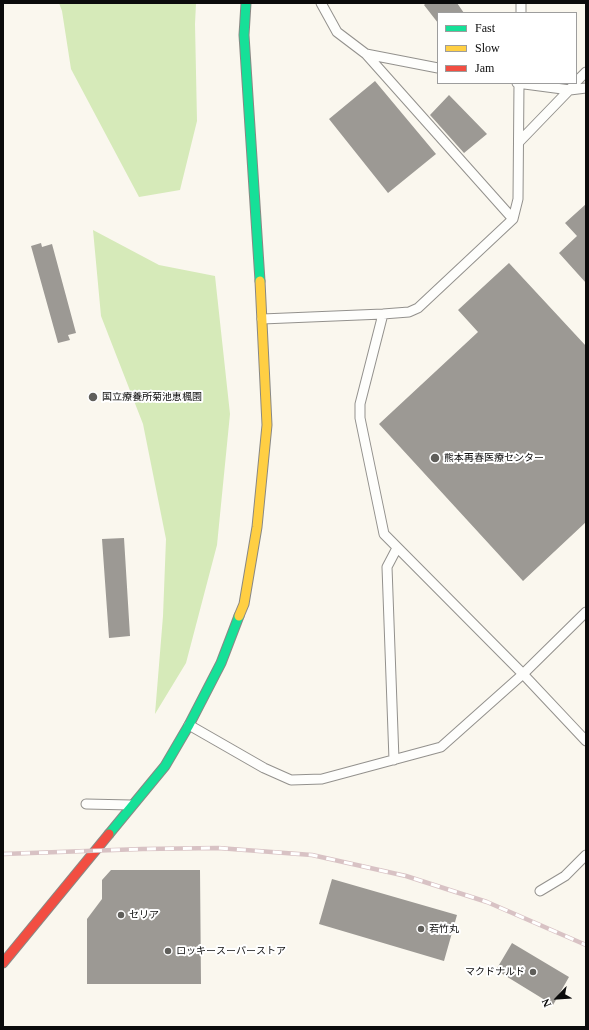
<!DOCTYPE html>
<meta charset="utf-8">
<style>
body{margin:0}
#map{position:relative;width:589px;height:1030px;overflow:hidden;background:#faf7ee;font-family:"Times New Roman",serif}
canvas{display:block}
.frame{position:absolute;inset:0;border:4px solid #0b0b0b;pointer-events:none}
.legend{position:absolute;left:437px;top:12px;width:140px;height:72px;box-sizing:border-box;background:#fff;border:1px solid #9d9d9d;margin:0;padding:5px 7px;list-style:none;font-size:12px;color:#0b0b0b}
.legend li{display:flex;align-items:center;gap:8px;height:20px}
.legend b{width:20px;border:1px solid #9d9d9d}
.north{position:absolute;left:537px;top:978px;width:40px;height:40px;-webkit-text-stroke:3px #fff;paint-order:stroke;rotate:245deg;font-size:11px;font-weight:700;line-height:16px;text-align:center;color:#0b0b0b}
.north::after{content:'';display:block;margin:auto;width:14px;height:18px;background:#0b0b0b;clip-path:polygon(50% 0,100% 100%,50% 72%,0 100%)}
</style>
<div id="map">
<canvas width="589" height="1030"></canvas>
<div class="frame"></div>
<ul class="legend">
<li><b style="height:5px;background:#16e098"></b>Fast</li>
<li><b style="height:5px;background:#ffcf43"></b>Slow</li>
<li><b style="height:5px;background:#f24e42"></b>Jam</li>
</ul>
<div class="north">N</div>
</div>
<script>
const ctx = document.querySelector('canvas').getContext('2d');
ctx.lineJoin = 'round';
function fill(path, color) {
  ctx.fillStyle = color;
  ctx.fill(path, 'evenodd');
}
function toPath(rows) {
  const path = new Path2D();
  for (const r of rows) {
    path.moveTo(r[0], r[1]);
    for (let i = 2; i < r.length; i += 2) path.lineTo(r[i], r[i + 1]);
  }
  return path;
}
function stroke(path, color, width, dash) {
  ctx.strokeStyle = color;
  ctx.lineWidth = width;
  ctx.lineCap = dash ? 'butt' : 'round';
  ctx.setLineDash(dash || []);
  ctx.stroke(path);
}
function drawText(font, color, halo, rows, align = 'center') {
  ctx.font = font + ' "Times New Roman","Noto Sans JP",serif';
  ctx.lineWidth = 4;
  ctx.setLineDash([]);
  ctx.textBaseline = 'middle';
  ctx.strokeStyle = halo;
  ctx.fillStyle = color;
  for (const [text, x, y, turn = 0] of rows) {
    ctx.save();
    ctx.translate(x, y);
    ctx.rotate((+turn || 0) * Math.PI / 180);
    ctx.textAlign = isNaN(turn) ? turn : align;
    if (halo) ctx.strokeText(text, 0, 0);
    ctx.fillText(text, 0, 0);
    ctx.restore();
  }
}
const forest = toPath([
 [59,3,196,3,195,24,197,121,180,190,139,197,71,69,62,11],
 [93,230,159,265,215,276,230,414,217,545,186,663,155,714,163,616,166,539,143,424,101,316]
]);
const building = toPath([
 [426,3,457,3,464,13,438,13,438,23,424,5],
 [375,81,436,154,388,193,329,119],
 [449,95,487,134,464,153,430,115],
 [586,204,586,283,559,253,577,236,565,223],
 [41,243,42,247,52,244,76,333,68,335,70,340,58,343,31,246],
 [509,263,586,346,586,522,523,581,379,424,478,332,458,310],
 [124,538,130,636,109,638,102,539],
 [111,870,200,870,201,984,87,984,87,919,102,899,102,880],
 [332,879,457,915,444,961,319,924],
 [512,943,569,977,553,1005,496,970]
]);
const lane = toPath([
 [321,3,337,32,366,54,513,219],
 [521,13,521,3],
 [366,54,438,68],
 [576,82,586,72],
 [517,83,570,90,586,88],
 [519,142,576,83],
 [383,314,360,404,360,418,384,534,523,674,586,741],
 [262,319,383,314,409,312,418,308,513,219,518,199,519,83],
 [189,725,264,768,291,780,322,779,441,747,523,674,586,612],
 [394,760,387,567,397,548],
 [86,804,131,805],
 [540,891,565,876,586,855]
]);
const fast = toPath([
 [246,3,244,35,260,281],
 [109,834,165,766,189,725,221,663,239,616]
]);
const slow = toPath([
 [239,616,244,604,257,527,267,425,260,281]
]);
const jam = toPath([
 [3,963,109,834]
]);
const rail = toPath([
 [3,854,142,849,218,848,312,855,406,876,487,902,586,945]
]);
const markers = [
 [93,397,5,"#5f5e5a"],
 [435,458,5,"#5f5e5a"],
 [121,915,4,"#5f5e5a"],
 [421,929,4,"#5f5e5a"],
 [168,951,4,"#5f5e5a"],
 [533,972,4,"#5f5e5a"]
];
const poiNames = [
 ["国立療養所菊池恵楓園",102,397],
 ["熊本再春医療センター",444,458],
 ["セリア",129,915],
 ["若竹丸",429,929],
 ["ロッキースーパーストア",176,951],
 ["マクドナルド",525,972,"right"]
];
fill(forest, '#d6eab9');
fill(building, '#9c9994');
stroke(lane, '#93918d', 11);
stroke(fast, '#898884', 11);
stroke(slow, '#898884', 11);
stroke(jam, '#898884', 11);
stroke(lane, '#fefefc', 9);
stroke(fast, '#16e098', 9);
stroke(slow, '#ffcf43', 9);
stroke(jam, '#f24e42', 9);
stroke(rail, '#d8c2c4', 4.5);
stroke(rail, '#fff', 3, [9]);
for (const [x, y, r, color] of markers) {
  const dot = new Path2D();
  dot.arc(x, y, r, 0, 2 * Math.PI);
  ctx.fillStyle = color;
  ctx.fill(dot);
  stroke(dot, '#fff', 1.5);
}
drawText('10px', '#0b0b0b', '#fff', poiNames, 'left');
</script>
